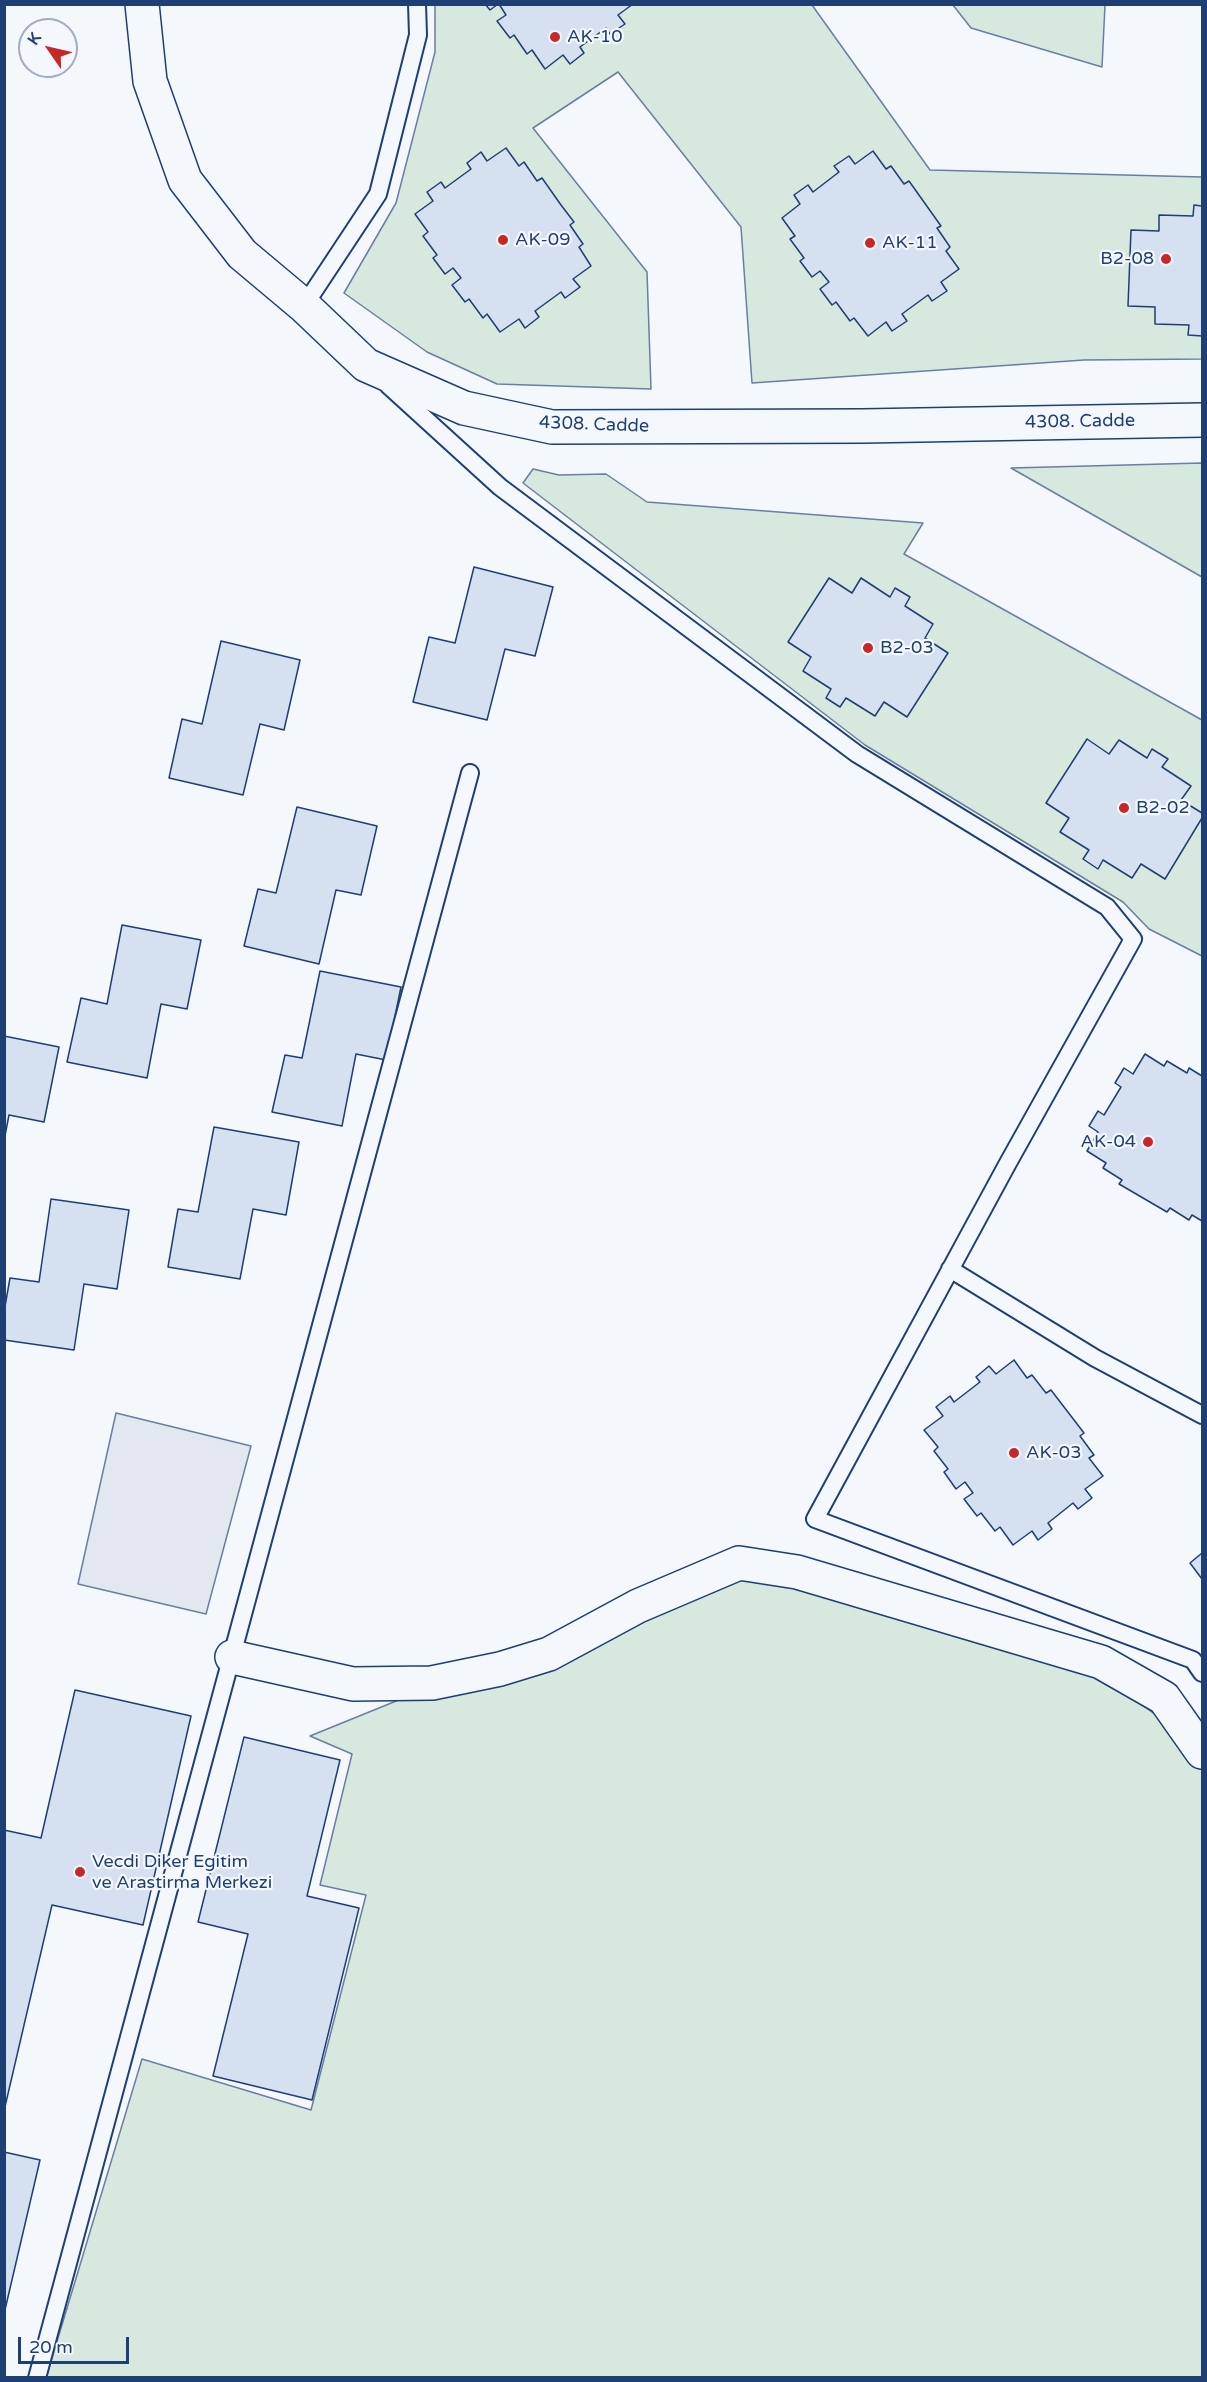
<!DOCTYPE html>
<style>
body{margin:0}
#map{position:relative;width:1207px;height:2382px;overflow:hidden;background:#f4f7fb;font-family:"Varela Round",sans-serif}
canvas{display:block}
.frame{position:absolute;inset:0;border:6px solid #1d3f73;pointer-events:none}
.north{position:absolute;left:18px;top:18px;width:60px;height:60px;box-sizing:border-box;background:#f4f7fb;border:2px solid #9eadc5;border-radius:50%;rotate:304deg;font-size:16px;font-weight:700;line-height:24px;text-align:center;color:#1d3f73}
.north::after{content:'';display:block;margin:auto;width:21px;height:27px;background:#c62828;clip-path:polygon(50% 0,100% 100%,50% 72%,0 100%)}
.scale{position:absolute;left:18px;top:2337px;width:111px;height:27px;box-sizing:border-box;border:3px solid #1d3f73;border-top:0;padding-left:8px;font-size:18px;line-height:21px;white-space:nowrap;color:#1d3f73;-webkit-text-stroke:4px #f4f7fb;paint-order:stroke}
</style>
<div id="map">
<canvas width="1207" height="2382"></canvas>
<div class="frame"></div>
<div class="north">K</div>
<div class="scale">20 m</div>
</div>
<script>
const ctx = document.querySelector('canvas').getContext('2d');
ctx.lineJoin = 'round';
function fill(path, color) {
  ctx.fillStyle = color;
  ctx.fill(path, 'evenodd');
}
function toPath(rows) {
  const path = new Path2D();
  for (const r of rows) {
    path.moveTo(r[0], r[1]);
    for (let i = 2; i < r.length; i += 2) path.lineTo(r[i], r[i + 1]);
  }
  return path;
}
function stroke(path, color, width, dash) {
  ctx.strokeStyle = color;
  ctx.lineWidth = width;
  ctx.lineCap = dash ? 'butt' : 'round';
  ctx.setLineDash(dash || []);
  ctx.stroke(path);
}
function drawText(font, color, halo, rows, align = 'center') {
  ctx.font = font + ' "Varela Round",sans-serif';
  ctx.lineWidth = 4.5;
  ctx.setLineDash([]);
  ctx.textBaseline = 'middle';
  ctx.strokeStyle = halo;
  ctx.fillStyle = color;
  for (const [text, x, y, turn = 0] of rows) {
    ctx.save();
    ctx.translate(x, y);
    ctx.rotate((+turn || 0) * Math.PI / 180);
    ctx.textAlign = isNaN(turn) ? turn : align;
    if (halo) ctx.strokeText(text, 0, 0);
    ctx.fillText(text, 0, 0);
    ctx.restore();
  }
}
const green = toPath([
 [435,5,812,5,930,170,1202,177,1202,359,1084,360,752,383,741,227,618,72,533,128,647,272,651,389,497,384,427,352,344,293,396,203,435,52,435,5],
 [953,5,1105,5,1102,67,971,28,953,5],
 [1202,463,1202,577,1011,468,1202,463],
 [533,469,559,475,606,474,647,502,923,523,904,554,1202,720,1202,956,1149,929,1123,902,865,745,523,483,533,469],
 [745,1574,1064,1663,1120,1688,1173,1728,1202,1769,1202,2377,46,2378,142,2059,311,2110,366,1895,320,1885,352,1754,310,1736,411,1695,554,1664,745,1574]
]);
const parking = toPath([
 [116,1413,251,1446,206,1614,78,1584,116,1413]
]);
const building = toPath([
 [485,4,498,4,490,10,485,4],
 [499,4,633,4,618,15,625,24,610,34,606,28,580,47,584,53,570,64,563,55,545,69,532,50,527,54,514,35,510,38,497,21,506,15,499,4],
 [506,148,519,166,524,162,537,181,542,178,561,205,574,222,570,225,583,244,579,247,591,266,573,279,580,287,565,298,561,292,535,311,539,317,525,328,519,319,500,332,487,314,483,318,469,299,465,302,452,285,461,278,453,268,445,274,433,258,437,255,423,236,428,232,415,214,433,201,427,192,441,182,445,188,471,169,467,163,481,152,487,161,506,148],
 [873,151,886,169,891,166,904,184,909,181,941,226,937,228,950,247,946,251,959,269,941,282,947,291,932,301,928,295,902,314,907,321,892,331,886,322,868,336,854,318,850,321,836,302,832,305,820,289,829,282,820,271,812,277,800,261,804,258,790,239,795,236,782,218,800,204,794,195,808,185,813,192,839,172,834,166,849,156,855,164,873,151],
 [1194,205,1202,206,1202,336,1188,335,1189,325,1155,324,1155,307,1128,306,1131,230,1159,231,1159,215,1193,216,1194,205],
 [474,567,553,587,535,656,505,649,487,720,413,702,429,637,455,643,474,567],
 [829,578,852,593,861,578,890,597,895,588,910,597,905,606,933,624,925,638,948,653,907,717,884,702,875,716,846,698,840,707,826,698,831,689,803,671,811,657,788,642,829,578],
 [221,641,300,660,284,730,260,724,243,795,169,778,182,719,202,724,221,641],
 [1087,739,1109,754,1119,740,1147,758,1152,749,1168,759,1162,767,1191,786,1181,800,1202,813,1202,818,1165,879,1141,864,1132,878,1103,860,1098,869,1083,859,1089,850,1060,832,1069,818,1046,803,1087,739],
 [297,807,377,826,361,895,336,890,319,964,244,946,258,889,276,893,297,807],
 [122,925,201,940,187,1009,161,1004,147,1078,67,1062,81,998,107,1004,122,925],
 [320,971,401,987,386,1060,356,1054,342,1126,272,1112,285,1055,302,1058,320,971],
 [4,1036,59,1047,44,1122,9,1115,4,1141,4,1036],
 [1145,1054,1164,1066,1167,1061,1187,1073,1189,1068,1202,1076,1202,1221,1192,1215,1189,1220,1170,1208,1167,1212,1119,1184,1122,1180,1103,1168,1106,1163,1087,1151,1098,1132,1089,1126,1098,1111,1104,1115,1121,1087,1115,1083,1124,1068,1133,1074,1145,1054],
 [214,1127,299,1142,286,1215,253,1209,240,1279,168,1267,178,1209,198,1212,214,1127],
 [51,1199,129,1210,117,1289,84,1284,74,1350,4,1340,4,1312,10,1278,39,1282,51,1199],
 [1014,1360,1027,1378,1032,1375,1046,1393,1051,1390,1084,1433,1080,1436,1094,1455,1089,1458,1103,1476,1085,1489,1092,1498,1078,1509,1073,1503,1048,1523,1052,1529,1038,1540,1032,1531,1013,1545,1000,1527,995,1531,981,1513,977,1516,964,1499,973,1493,965,1482,956,1489,944,1472,948,1469,934,1451,938,1447,924,1430,943,1416,936,1407,950,1396,954,1402,980,1382,976,1377,989,1366,996,1374,1014,1360],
 [1202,1553,1202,1579,1190,1563,1202,1553],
 [75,1690,191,1716,143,1925,52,1905,4,2111,4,1830,41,1838,75,1690],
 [244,1737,340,1760,307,1896,359,1908,312,2100,213,2076,248,1934,198,1922,244,1737],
 [4,2152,40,2160,4,2314,4,2152]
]);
const service = toPath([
 [304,306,378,194,418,35,417,4],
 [388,385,500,487,857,754,1107,907,1133,939,1008,1163,815,1519,1193,1660,1202,1673],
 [950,1269,1095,1358,1202,1415],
 [37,2378,470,773]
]);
const minor = toPath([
 [142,4,150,81,185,180,242,254,304,306,366,365,464,408,552,427,863,426,1202,420],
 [232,1657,353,1684,432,1683,500,1669,549,1654,638,1606,739,1563,797,1572,1101,1662,1164,1698,1202,1752]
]);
const markers = [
 [555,37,6,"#c62828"],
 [503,240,6,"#c62828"],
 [870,243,6,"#c62828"],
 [1166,259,6,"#c62828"],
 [868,648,6,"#c62828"],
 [1124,808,6,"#c62828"],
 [1148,1142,6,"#c62828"],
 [1014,1453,6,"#c62828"],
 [80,1872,6,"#c62828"]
];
const poiNames = [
 ["AK-10",567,37],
 ["AK-09",515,240],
 ["AK-11",882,243],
 ["B2-08",1154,259,"right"],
 ["B2-03",880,648],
 ["B2-02",1136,808],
 ["AK-04",1136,1142,"right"],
 ["AK-03",1026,1453],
 ["Vecdi Diker Egitim",92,1862],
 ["ve Arastirma Merkezi",92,1883]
];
const streetNames = [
 ["4308. Cadde",1080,422,-1],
 ["4308. Cadde",594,425,2]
];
fill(green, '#d7e8df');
stroke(green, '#687fa3', 1.5);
fill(parking, '#e3e8f0');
stroke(parking, '#687fa3', 1.5);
fill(building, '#d5e0f0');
stroke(building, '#1d3f73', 1.5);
stroke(service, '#1d3f73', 20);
stroke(minor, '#1d3f73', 36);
stroke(service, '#f4f7fb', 16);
stroke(minor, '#f4f7fb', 33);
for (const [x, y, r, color] of markers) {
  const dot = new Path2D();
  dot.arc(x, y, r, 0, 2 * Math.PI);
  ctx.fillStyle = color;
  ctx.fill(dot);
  stroke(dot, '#f4f7fb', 2);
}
drawText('18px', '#1d3f73', '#f4f7fb', poiNames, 'left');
drawText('18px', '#1d3f73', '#f4f7fb', streetNames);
</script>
